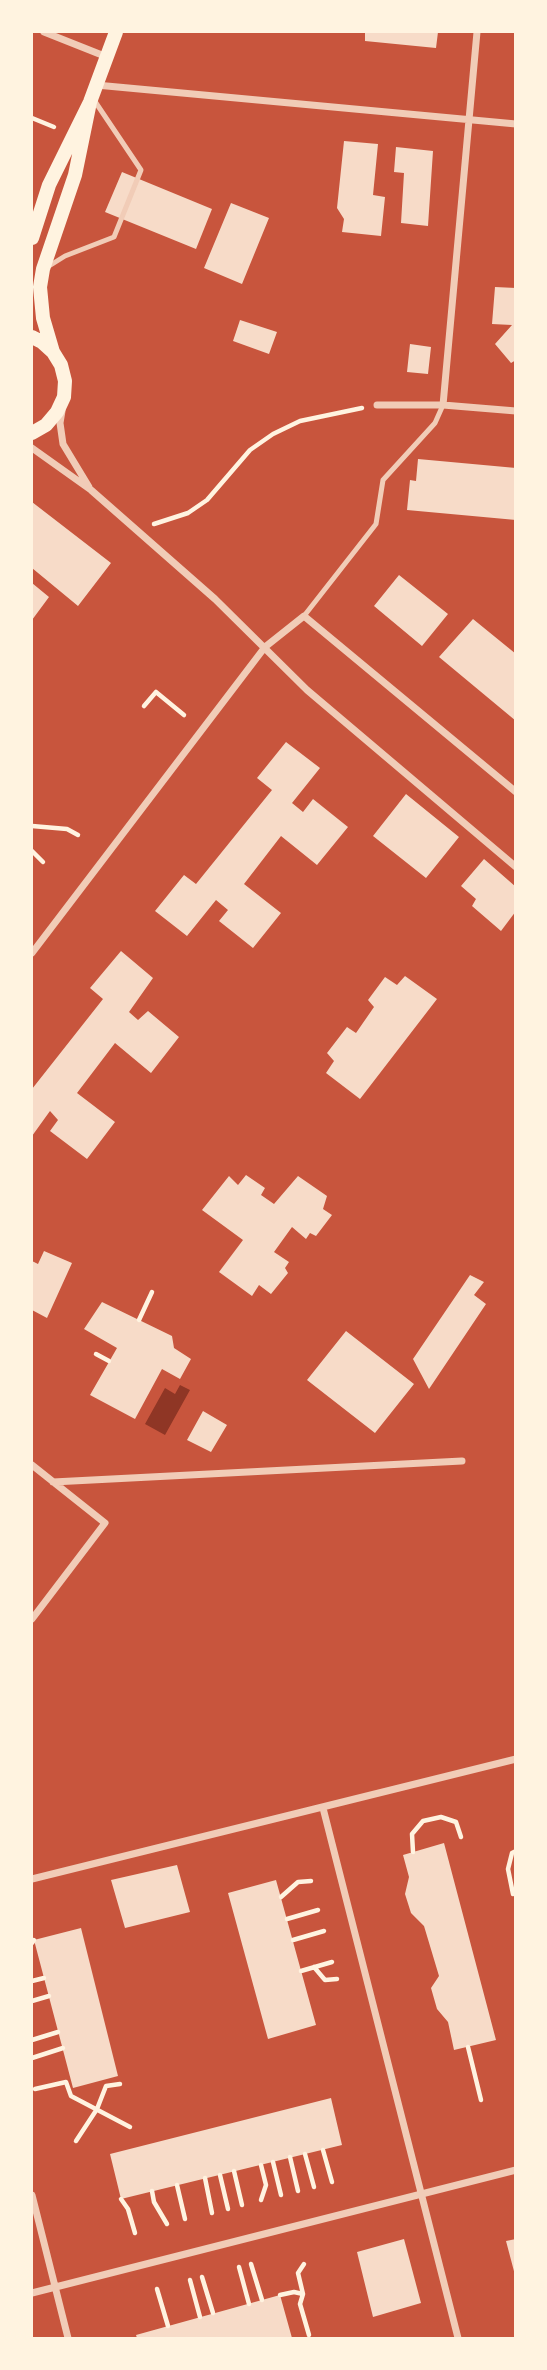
<!DOCTYPE html>
<style>
body{margin:0}
#map{position:relative;width:547px;height:2370px;overflow:hidden;background:#c8553d;font-family:Inter,sans-serif}
canvas{display:block}
.frame{position:absolute;inset:0;border:33px solid #fff3e0;pointer-events:none}
</style>
<div id="map">
<canvas width="547" height="2370"></canvas>
<div class="frame"></div>
</div>
<script>
const ctx = document.querySelector('canvas').getContext('2d');
ctx.lineJoin = 'round';
function fill(path, color) {
  ctx.fillStyle = color;
  ctx.fill(path, 'evenodd');
}
function toPath(rows) {
  const path = new Path2D();
  for (const r of rows) {
    path.moveTo(r[0], r[1]);
    for (let i = 2; i < r.length; i += 2) path.lineTo(r[i], r[i + 1]);
  }
  return path;
}
function stroke(path, color, width, dash) {
  ctx.strokeStyle = color;
  ctx.lineWidth = width;
  ctx.lineCap = dash ? 'butt' : 'round';
  ctx.setLineDash(dash || []);
  ctx.stroke(path);
}
const water = toPath([
 [180,1385,190,1390,165,1435,145,1424,165,1388,175,1394]
]);
const building = toPath([
 [365,32,438,32,436,48,365,41],
 [344,141,378,144,373,195,385,197,381,236,342,232,344,219,337,208],
 [396,147,433,151,428,226,401,223,404,173,394,172],
 [122,172,212,209,196,249,105,212],
 [231,203,269,218,242,284,204,268],
 [495,287,516,288,516,360,511,363,495,344,512,325,492,324],
 [240,320,277,332,269,354,233,341],
 [410,344,431,347,428,374,407,372],
 [418,459,516,468,516,520,407,510,410,480,416,481],
 [32,502,111,563,78,606,32,568],
 [399,575,448,614,422,646,374,606],
 [32,583,49,597,32,620],
 [473,619,516,654,516,721,439,657],
 [286,742,320,768,292,803,303,812,313,799,348,827,317,865,281,836,244,884,281,913,253,948,219,921,228,910,216,900,187,936,155,911,184,875,196,884,272,790,257,778],
 [406,794,459,837,426,878,373,836],
 [484,859,516,887,516,911,501,931,472,906,476,899,461,886],
 [121,951,153,978,129,1012,138,1020,148,1011,179,1037,151,1073,115,1043,77,1093,115,1122,87,1159,50,1131,58,1120,50,1111,32,1136,32,1089,103,999,90,988],
 [405,976,437,999,360,1099,326,1073,334,1061,327,1053,347,1027,356,1033,374,1007,368,1000,385,977,397,985],
 [246,1175,265,1188,261,1195,274,1204,298,1176,327,1196,323,1209,332,1215,316,1236,310,1233,306,1239,292,1227,274,1252,289,1262,285,1268,288,1273,271,1294,259,1285,252,1296,219,1272,243,1240,202,1210,229,1176,238,1185],
 [44,1251,72,1263,47,1318,32,1310,32,1261,38,1264],
 [470,1275,484,1282,474,1295,486,1304,429,1389,413,1359],
 [102,1302,172,1336,174,1348,191,1359,180,1379,162,1369,135,1419,90,1395,117,1348,84,1329],
 [346,1331,414,1384,375,1433,307,1380],
 [203,1411,227,1425,211,1452,187,1440],
 [444,1843,496,2040,454,2050,448,2022,437,2009,431,1988,439,1976,424,1926,411,1913,405,1894,409,1877,403,1855],
 [177,1865,190,1912,125,1928,111,1880],
 [276,1880,316,2025,268,2039,228,1893],
 [81,1928,118,2076,73,2088,34,1940],
 [331,2098,342,2145,121,2199,110,2154],
 [404,2239,421,2303,373,2317,357,2252],
 [516,2239,516,2275,515,2275,506,2241],
 [280,2295,292,2338,137,2338,136,2335]
]);
const path = toPath([
 [32,118,54,127],
 [154,524,188,513,207,500,250,450,273,434,300,421,362,408],
 [144,706,156,692,184,715],
 [32,826,67,829,78,835],
 [32,851,43,862],
 [139,1320,152,1292],
 [96,1354,109,1361],
 [413,1852,412,1834,423,1821,441,1817,456,1822,461,1837],
 [513,1894,508,1869,512,1853,516,1851],
 [281,1897,298,1882,311,1881],
 [287,1919,318,1910],
 [293,1940,324,1931],
 [32,1943,34,1940],
 [314,1967,325,1980,337,1979],
 [301,1971,332,1962],
 [32,1981,44,1978],
 [32,2001,49,1996],
 [32,2040,58,2032],
 [468,2047,481,2100],
 [32,2058,63,2048],
 [35,2089,66,2082,71,2096,130,2127],
 [76,2141,97,2109,106,2086,120,2084],
 [323,2150,332,2182],
 [305,2154,314,2187],
 [290,2157,298,2191],
 [273,2162,281,2195],
 [261,2165,266,2185,261,2200],
 [234,2171,242,2205],
 [220,2175,228,2209],
 [205,2178,212,2213],
 [177,2185,185,2219],
 [152,2191,154,2202,167,2224],
 [121,2199,128,2209,135,2233],
 [251,2264,262,2300],
 [304,2264,298,2273,303,2294,300,2304,309,2335],
 [239,2267,249,2304],
 [202,2277,213,2313],
 [190,2280,200,2317],
 [157,2289,168,2326],
 [280,2295,294,2292,303,2294]
]);
const service = toPath([
 [49,266,65,256,114,237,141,170,94,100],
 [304,616,376,524,383,480,435,423,443,405]
]);
const minor = toPath([
 [44,32,107,57],
 [96,85,516,124],
 [377,405,443,405,516,411],
 [443,405,477,32],
 [62,411,60,423,63,444,89,487],
 [32,448,91,490,215,599,307,690,516,867],
 [32,953,265,647,304,616,516,792],
 [32,1465,105,1523,32,1619],
 [53,1482,462,1461],
 [323,1808,458,2338],
 [32,1879,516,1759],
 [32,2195,68,2338],
 [32,2293,516,2170]
]);
const secondary = toPath([
 [32,238,49,185,90,102,116,32],
 [32,337,42,342,53,352],
 [32,433,46,425,57,412,64,397,65,381,61,365,53,352,43,318,40,287,43,269,75,175,90,102]
]);
fill(water, '#8f3625');
fill(building, '#f7dbc8');
stroke(path, '#fff3e0', 4.5);
stroke(service, '#f1ccb7', 5);
stroke(minor, '#f1ccb7', 7);
stroke(secondary, '#fff3e0', 14);
</script>
